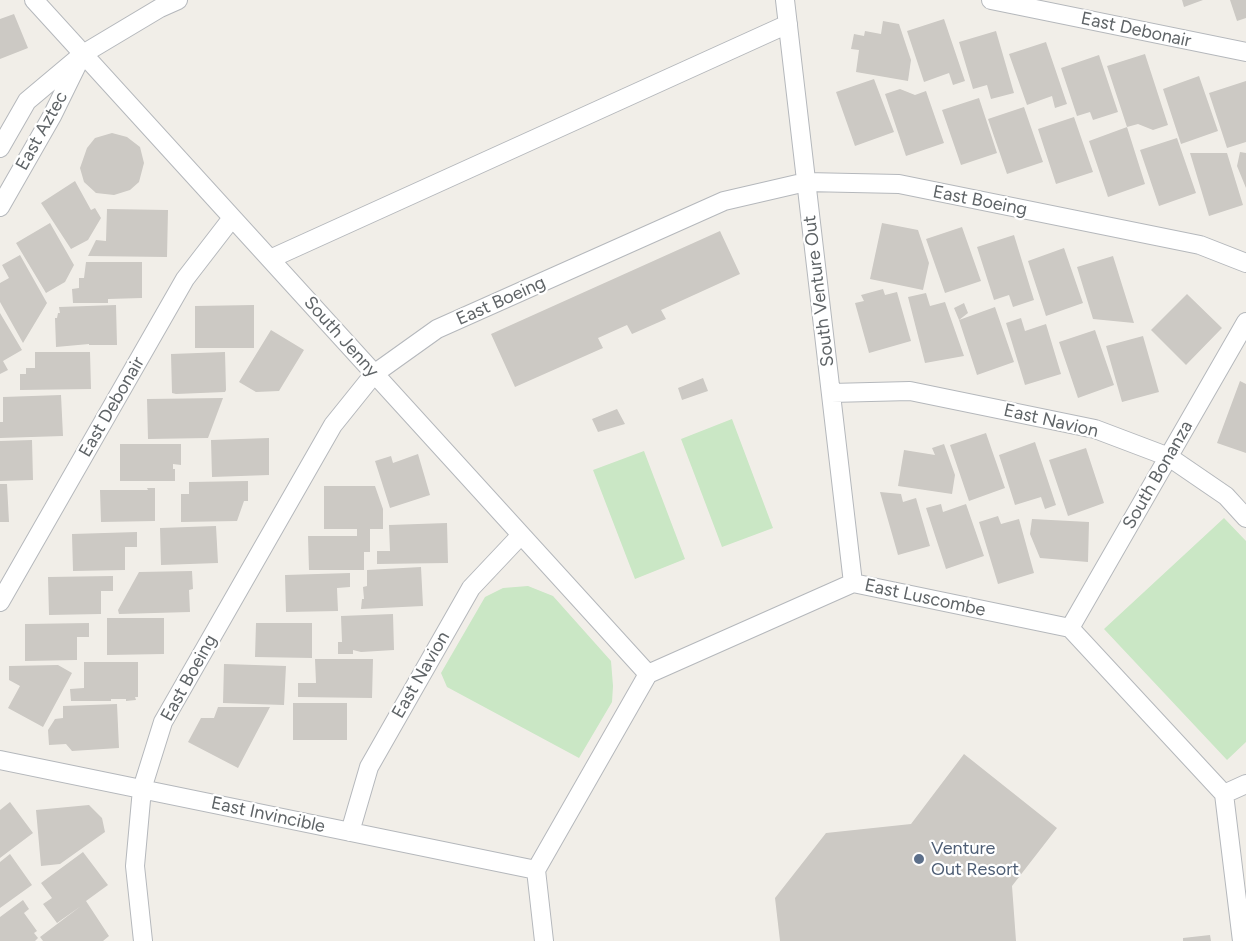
<!DOCTYPE html>
<style>
body{margin:0}
canvas{display:block;background:#f1eee8}
</style>
<canvas width="1246" height="941"></canvas>
<script>
const ctx = document.querySelector('canvas').getContext('2d');
ctx.lineJoin = 'round';
function fill(path, color) {
  ctx.fillStyle = color;
  ctx.fill(path, 'evenodd');
}
function toPath(rows) {
  const path = new Path2D();
  for (const r of rows) {
    path.moveTo(r[0], r[1]);
    for (let i = 2; i < r.length; i += 2) path.lineTo(r[i], r[i + 1]);
  }
  return path;
}
function stroke(path, color, width, dash) {
  ctx.strokeStyle = color;
  ctx.lineWidth = width;
  ctx.lineCap = dash ? 'butt' : 'round';
  ctx.setLineDash(dash || []);
  ctx.stroke(path);
}
function drawText(font, color, halo, rows, align = 'center') {
  ctx.font = font + ' Figtree,sans-serif';
  ctx.lineWidth = 4.5;
  ctx.setLineDash([]);
  ctx.textBaseline = 'middle';
  ctx.strokeStyle = halo;
  ctx.fillStyle = color;
  for (const [text, x, y, turn = 0] of rows) {
    ctx.save();
    ctx.translate(x, y);
    ctx.rotate((+turn || 0) * Math.PI / 180);
    ctx.textAlign = isNaN(turn) ? turn : align;
    if (halo) ctx.strokeText(text, 0, 0);
    ctx.fillText(text, 0, 0);
    ctx.restore();
  }
}
const green = toPath([
 [732,419,773,528,722,547,681,439],
 [644,451,685,559,635,579,593,470],
 [1224,518,1246,541,1246,742,1227,760,1104,629],
 [528,586,553,596,611,661,613,686,612,702,579,758,447,687,441,673,485,597,503,588]
]);
const building = toPath([
 [1182,0,1203,0,1184,7],
 [1230,0,1246,0,1246,18,1237,21],
 [14,14,28,48,0,59,0,19],
 [944,19,965,81,953,85,949,73,924,82,907,31],
 [883,21,899,24,911,60,908,81,856,72,859,50,851,49,854,34,864,36,865,31,881,34],
 [996,31,1014,93,991,99,987,85,973,89,959,42],
 [1046,42,1067,104,1055,108,1052,96,1027,105,1009,54],
 [1145,54,1168,125,1153,130,1138,124,1127,127,1145,184,1108,197,1089,141,1127,127,1107,66],
 [1099,55,1118,112,1093,120,1090,112,1077,116,1061,68],
 [1199,76,1218,131,1181,144,1163,89],
 [874,79,894,132,855,146,836,92],
 [1246,81,1246,142,1227,148,1209,93],
 [900,89,915,95,926,91,944,143,906,156,885,94],
 [979,98,997,153,961,165,942,110],
 [1024,107,1043,162,1007,174,988,119],
 [1074,117,1093,172,1056,184,1038,129],
 [112,133,127,137,140,147,144,163,139,182,130,190,114,195,96,193,84,182,80,168,87,148,95,138],
 [1177,138,1196,193,1159,206,1140,150],
 [1240,152,1246,153,1246,188,1237,166],
 [1190,153,1227,153,1243,205,1209,216],
 [75,181,91,210,95,208,101,218,88,240,71,249,41,203],
 [107,209,168,210,167,257,88,256,96,240,106,241],
 [50,223,74,265,65,282,46,293,16,243],
 [882,223,918,230,929,263,923,290,870,279],
 [962,227,981,281,945,293,926,239],
 [720,231,740,274,661,310,666,319,632,334,627,325,598,338,603,348,515,387,491,334],
 [1014,235,1034,300,1013,307,1009,295,994,300,977,247],
 [1064,248,1083,303,1046,316,1028,261],
 [20,255,47,303,23,343,0,302,0,283,9,278,2,265],
 [1113,256,1134,323,1093,319,1077,267],
 [86,262,142,262,142,298,108,299,108,303,73,303,72,289,79,288,79,278,84,278],
 [883,289,885,295,897,292,911,341,869,353,855,303,864,301,861,295],
 [926,293,930,306,945,302,964,356,925,363,908,297],
 [1187,294,1222,328,1186,365,1151,330],
 [964,303,968,313,959,320,954,308],
 [116,305,117,345,89,345,89,344,56,347,55,318,57,318,58,313,60,313,59,307],
 [254,305,254,348,195,348,195,306],
 [995,307,1014,362,977,375,959,320],
 [0,313,22,350,3,361,8,370,0,374],
 [1021,318,1025,331,1046,324,1061,374,1025,385,1006,323],
 [271,330,304,350,279,391,256,392,239,382],
 [1095,330,1114,385,1078,398,1059,342],
 [1143,336,1159,392,1122,402,1106,346],
 [35,352,90,352,91,389,20,390,20,374,26,374,26,368,35,368],
 [225,352,226,390,225,392,176,394,172,393,171,354],
 [703,378,708,391,682,400,678,388],
 [1240,381,1246,384,1246,453,1217,443],
 [61,395,63,436,0,438,0,422,3,422,3,397],
 [223,398,208,438,148,439,147,399],
 [617,409,625,424,598,432,592,419],
 [986,433,1005,488,969,501,950,445],
 [269,438,269,475,212,477,211,440],
 [32,440,33,480,0,481,0,441],
 [1035,442,1056,505,1045,509,1041,497,1015,505,999,455],
 [120,444,181,444,181,465,173,464,173,469,175,469,175,481,120,481],
 [944,444,955,475,952,494,898,486,904,450,935,455,932,448],
 [1086,448,1104,503,1068,516,1049,460],
 [418,454,430,495,390,508,375,461,391,456,393,463],
 [248,481,248,501,244,501,237,521,181,522,181,494,189,494,189,482],
 [0,484,7,484,9,522,0,522],
 [324,486,375,486,383,509,383,529,370,529,370,552,364,552,364,570,309,570,308,536,357,536,357,529,324,529],
 [147,488,155,488,155,521,101,522,100,490,148,490],
 [880,492,901,494,903,502,916,498,930,546,898,555],
 [941,504,943,512,966,504,984,556,946,569,926,508],
 [998,516,1001,524,1019,519,1034,573,998,584,979,522],
 [1032,519,1089,522,1088,562,1040,558,1030,534],
 [447,523,448,563,377,564,377,551,390,551,389,525],
 [216,526,218,563,161,565,160,528],
 [137,532,137,547,125,547,125,570,73,571,72,534],
 [421,567,423,606,361,609,362,599,364,599,363,587,367,586,367,570],
 [192,571,193,589,189,590,190,612,119,614,118,610,139,572],
 [350,573,350,587,337,588,338,611,286,612,285,575],
 [113,576,113,591,101,591,101,614,49,615,48,577],
 [393,614,394,650,361,652,353,650,353,654,338,654,338,642,342,642,341,616],
 [107,618,164,618,164,654,107,655],
 [89,623,89,637,77,637,77,660,25,661,25,624],
 [256,623,312,623,312,658,255,657],
 [315,659,373,659,372,698,298,697,298,683,316,683],
 [84,662,138,662,138,697,135,697,136,700,126,701,126,699,111,699,111,701,71,701,70,689,84,688],
 [224,664,286,666,284,705,223,703],
 [58,665,72,673,43,727,8,708,20,686,9,680,9,666],
 [293,703,347,703,347,740,293,740],
 [117,704,119,748,72,751,66,744,49,745,48,730,55,719,63,718,63,706],
 [218,707,270,707,238,768,188,742,201,718,214,718],
 [964,754,1057,828,1012,886,1016,941,780,941,775,898,826,833,911,824],
 [10,802,33,833,0,858,0,810],
 [89,805,102,818,105,832,60,864,41,866,36,810],
 [83,852,108,885,86,901,109,936,103,941,43,941,40,937,81,906,57,923,43,904,52,898,41,883],
 [10,854,32,885,0,908,0,862],
 [23,900,29,909,24,913,37,931,34,933,38,938,35,941,0,941,0,917],
 [1210,935,1211,941,1183,941,1183,938]
]);
const lane = toPath([
 [34,0,648,674],
 [785,0,853,583],
 [991,0,1246,52],
 [0,148,27,101,83,54,160,8,178,0],
 [0,207,52,116,79,61],
 [270,259,788,24],
 [831,393,910,391,1095,429,1169,457,1226,496,1246,518],
 [0,602,185,279,232,218],
 [1070,628,1246,322],
 [0,760,536,870],
 [1224,794,1246,784],
 [350,832,369,767,471,588,521,535],
 [143,941,135,866,142,789,163,722,333,425,374,374,437,329,724,201,806,182,899,184,1200,245,1246,263],
 [544,941,536,870,648,674,853,583,1070,628,1224,794,1242,941]
]);
const markers = [
 [919,859,6,"#5c6f8a"]
];
const streetNames = [
 ["East Debonair",1136,30,12],
 ["East Aztec",42,131,-61],
 ["East Boeing",980,201,11],
 ["South Venture Out",819,291,-97],
 ["East Boeing",501,301,-24],
 ["South Jenny",341,337,48],
 ["East Debonair",112,407,-60],
 ["East Navion",1051,421,13],
 ["South Bonanza",1158,475,-60],
 ["East Luscombe",925,598,12],
 ["East Navion",421,675,-60],
 ["East Boeing",189,678,-61],
 ["East Invincible",268,815,12]
];
const serviceNames = [
 ["Venture",931,849],
 ["Out Resort",931,870]
];
fill(green, '#cae7c5');
fill(building, '#ccc9c4');
stroke(lane, '#b5b8bc', 20);
stroke(lane, '#fff', 18);
for (const [x, y, r, color] of markers) {
  const dot = new Path2D();
  dot.arc(x, y, r, 0, 2 * Math.PI);
  ctx.fillStyle = color;
  ctx.fill(dot);
  stroke(dot, '#fff', 2);
}
drawText('18px', '#5f6467', '#fff', streetNames);
drawText('18px', '#4e5e75', '#fff', serviceNames, 'left');
</script>
